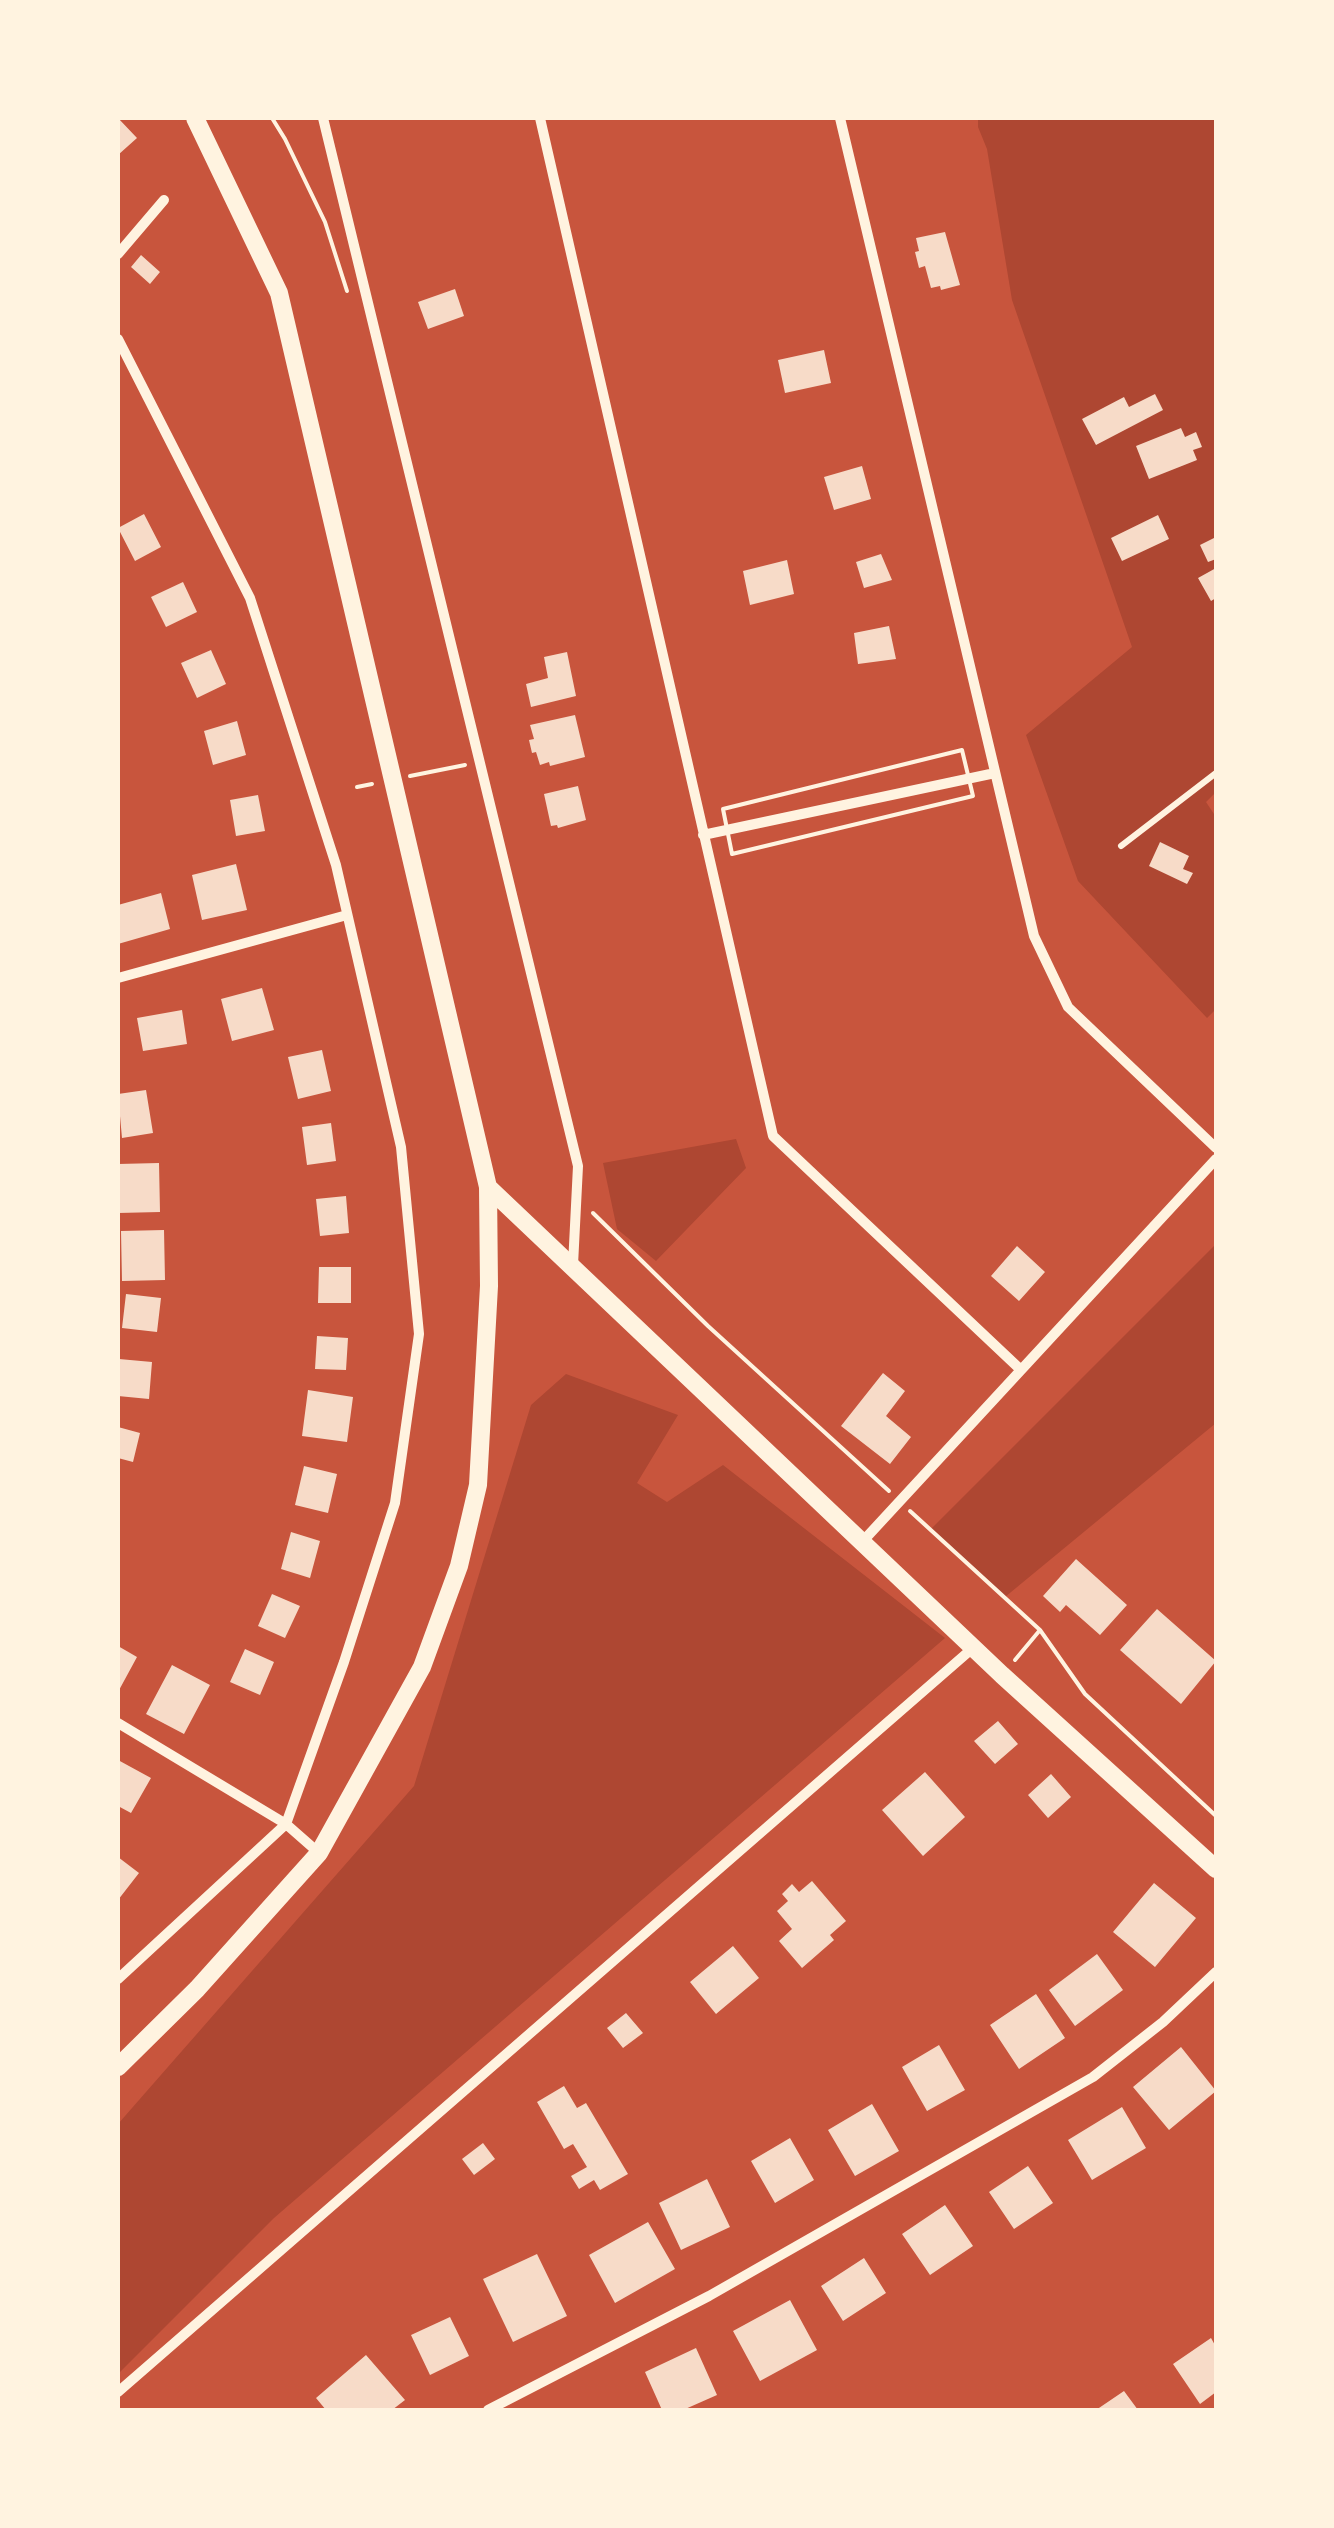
<!DOCTYPE html>
<style>
body{margin:0}
#map{position:relative;width:1334px;height:2528px;overflow:hidden;background:#c8553d;font-family:Barlow,sans-serif}
canvas{display:block}
.frame{position:absolute;inset:0;border:120px solid #fff3e0;pointer-events:none}
</style>
<div id="map">
<canvas width="1334" height="2528"></canvas>
<div class="frame"></div>
</div>
<script>
const ctx = document.querySelector('canvas').getContext('2d');
ctx.lineJoin = 'round';
function fill(path, color) {
  ctx.fillStyle = color;
  ctx.fill(path, 'evenodd');
}
function toPath(rows) {
  const path = new Path2D();
  for (const r of rows) {
    path.moveTo(r[0], r[1]);
    for (let i = 2; i < r.length; i += 2) path.lineTo(r[i], r[i + 1]);
  }
  return path;
}
function stroke(path, color, width, dash) {
  ctx.strokeStyle = color;
  ctx.lineWidth = width;
  ctx.lineCap = dash ? 'butt' : 'round';
  ctx.setLineDash(dash || []);
  ctx.stroke(path);
}
const green = toPath([
 [978,118,1216,118,1216,792,1206,802,1216,817,1216,1009,1207,1018,1078,881,1026,735,1132,647,1012,300,987,149,978,127],
 [736,1139,746,1168,656,1261,617,1229,603,1163],
 [1216,1244,1216,1423,1005,1597,931,1529],
 [566,1374,678,1415,637,1483,667,1502,723,1465,945,1638,274,2218,118,2374,118,2124,414,1786,531,1405]
]);
const building = toPath([
 [118,118,137,138,118,155],
 [945,232,960,285,941,290,940,286,931,288,925,266,919,268,915,252,919,251,916,238],
 [141,255,160,272,150,284,131,267],
 [455,289,464,316,428,329,418,302],
 [824,350,831,383,785,393,778,360],
 [1155,394,1163,410,1096,445,1082,419,1124,397,1129,407],
 [1181,428,1185,437,1196,432,1202,447,1193,450,1197,460,1149,479,1136,446],
 [862,466,871,499,834,510,824,477],
 [144,514,161,547,135,561,118,528],
 [1158,515,1169,539,1122,561,1111,538],
 [1216,537,1216,559,1208,562,1200,545],
 [881,554,892,580,864,588,856,562],
 [787,560,794,594,750,605,743,571],
 [1216,568,1216,598,1211,601,1198,578],
 [183,582,197,612,166,627,151,597],
 [889,626,896,659,858,664,854,633],
 [211,650,226,684,197,698,181,663],
 [567,652,576,696,531,707,526,684,548,678,544,657],
 [575,715,585,757,550,766,549,762,540,765,536,752,532,753,529,740,534,739,530,725],
 [237,721,246,755,213,765,204,731],
 [578,786,586,820,558,828,557,825,551,826,544,794],
 [258,795,265,831,236,836,230,800],
 [1160,842,1189,856,1183,869,1193,873,1187,884,1149,866],
 [236,864,247,910,202,920,192,875],
 [161,893,170,929,118,944,118,905],
 [262,988,274,1030,232,1041,221,999],
 [182,1010,187,1044,143,1051,137,1018],
 [322,1050,331,1091,298,1099,288,1057],
 [146,1090,153,1133,122,1138,118,1094],
 [331,1123,336,1161,307,1165,302,1127],
 [159,1163,160,1212,118,1213,118,1164],
 [346,1196,349,1233,320,1236,316,1199],
 [164,1230,165,1280,122,1281,121,1231],
 [1017,1246,1045,1272,1019,1301,991,1276],
 [319,1267,351,1267,351,1303,318,1303],
 [126,1294,161,1298,157,1332,122,1328],
 [317,1336,348,1338,346,1370,315,1369],
 [119,1359,152,1362,149,1399,118,1396],
 [883,1373,905,1391,886,1416,911,1437,890,1464,841,1426],
 [308,1390,353,1397,347,1442,302,1436],
 [118,1427,140,1433,133,1462,118,1458],
 [304,1466,337,1474,328,1513,295,1505],
 [291,1532,320,1541,310,1578,281,1569],
 [1076,1559,1127,1605,1100,1635,1066,1605,1060,1612,1043,1596],
 [272,1594,300,1606,285,1638,258,1626],
 [1157,1609,1216,1661,1181,1704,1120,1650],
 [118,1646,137,1657,118,1692],
 [245,1649,274,1662,260,1695,230,1682],
 [172,1665,210,1685,184,1734,146,1714],
 [998,1721,1018,1744,995,1764,974,1741],
 [118,1760,151,1778,131,1813,118,1806],
 [925,1772,965,1817,923,1856,882,1810],
 [1051,1774,1071,1797,1048,1818,1028,1795],
 [118,1857,139,1873,118,1900],
 [812,1881,846,1921,830,1935,834,1940,802,1968,779,1941,792,1929,777,1911,788,1901,782,1894,792,1884,799,1892],
 [1154,1883,1196,1918,1155,1967,1113,1932],
 [733,1946,759,1978,716,2014,690,1982],
 [1097,1954,1123,1990,1075,2026,1049,1990],
 [1036,1994,1065,2038,1019,2069,990,2025],
 [626,2013,643,2033,623,2048,607,2028],
 [939,2045,965,2090,927,2111,902,2067],
 [1181,2047,1216,2091,1169,2130,1133,2087],
 [564,2086,577,2108,586,2103,628,2174,600,2190,594,2180,579,2189,571,2176,587,2167,573,2144,564,2149,537,2102],
 [872,2104,899,2151,855,2176,828,2130],
 [1122,2107,1146,2148,1092,2180,1068,2140],
 [790,2138,814,2180,775,2203,751,2161],
 [483,2143,495,2159,474,2175,462,2159],
 [1028,2166,1053,2203,1014,2229,989,2192],
 [707,2179,730,2227,681,2250,659,2203],
 [945,2205,973,2246,930,2275,902,2234],
 [648,2222,675,2269,615,2303,589,2255],
 [537,2254,567,2316,513,2342,483,2279],
 [864,2258,886,2293,843,2321,821,2286],
 [790,2300,817,2350,760,2381,733,2331],
 [450,2317,469,2356,430,2375,411,2335],
 [1211,2338,1216,2347,1216,2392,1200,2404,1173,2364],
 [696,2348,717,2395,683,2410,662,2410,645,2372],
 [366,2355,405,2400,392,2410,326,2410,316,2398],
 [1124,2391,1138,2410,1096,2410]
]);
const path = toPath([
 [272,118,285,139,325,222,347,291],
 [962,750,973,796,732,854,723,809,962,750],
 [410,776,465,765],
 [357,787,372,784],
 [593,1213,708,1326,889,1491],
 [910,1511,1040,1630,1015,1660],
 [1040,1630,1085,1694,1216,1816]
]);
const service = toPath([
 [1121,846,1216,773]
]);
const minor = toPath([
 [323,118,578,1166,573,1265],
 [540,118,773,1136,1021,1370],
 [840,118,1034,936,1068,1007,1216,1148],
 [118,254,164,200],
 [118,339,250,598,336,865,401,1147,419,1334,395,1503,344,1662,286,1824,118,1979],
 [703,835,995,773],
 [118,978,347,915],
 [863,1541,1216,1159],
 [118,1723,286,1824,319,1853],
 [118,2392,974,1647],
 [488,2410,709,2296,1093,2077,1163,2022,1216,1972]
]);
const tertiary = toPath([
 [488,1187,1002,1675,1216,1869],
 [118,2067,197,1989,319,1853,422,1667,459,1566,478,1485,489,1286,488,1187,279,293,195,118]
]);
fill(green, '#ae4732');
fill(building, '#f7dbc8');
stroke(path, '#fff3e0', 4);
stroke(service, '#fff3e0', 6);
stroke(minor, '#fff3e0', 10);
stroke(tertiary, '#fff3e0', 18);
</script>
